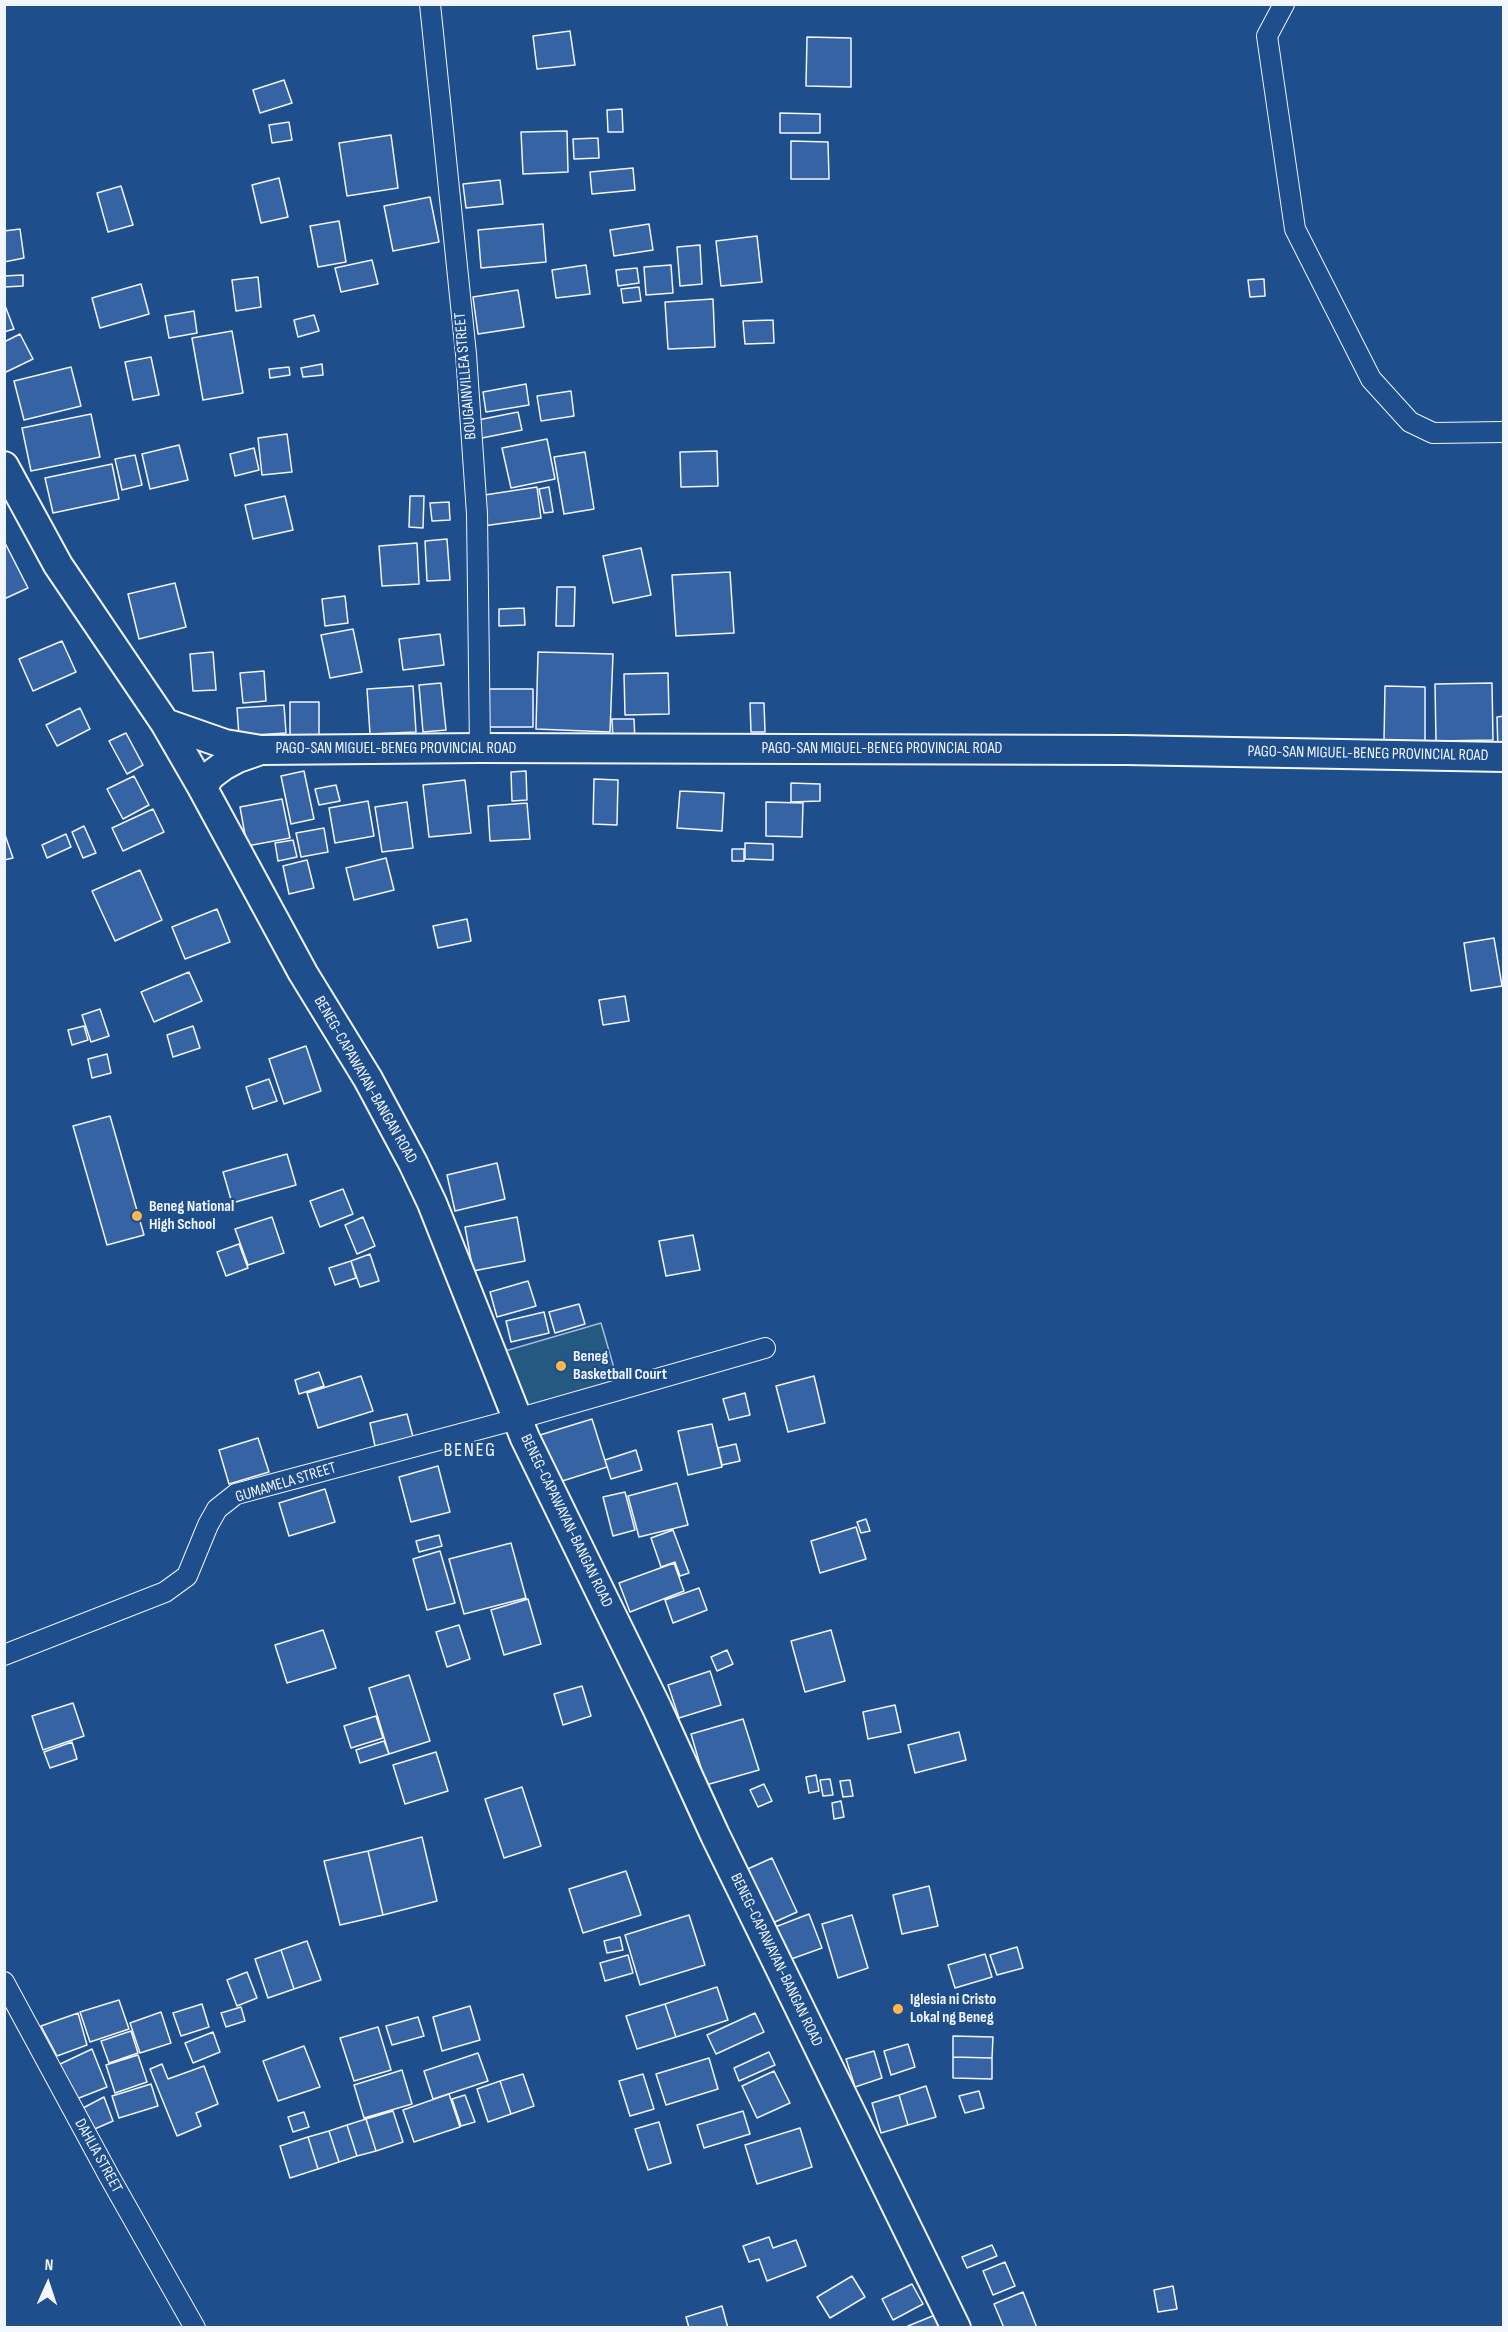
<!DOCTYPE html>
<style>
body{margin:0}
#map{position:relative;width:1508px;height:2332px;overflow:hidden;background:#1f4e8c;font-family:"Sofia Sans Condensed",sans-serif}
canvas{display:block}
.frame{position:absolute;inset:0;border:6px solid #f2f6ff;pointer-events:none}
.north{position:absolute;left:18px;top:2254px;width:60px;height:60px;-webkit-text-stroke:4px #1f4e8c;paint-order:stroke;rotate:3deg;font-size:16px;font-weight:700;line-height:24px;text-align:center;color:#f2f6ff}
.north::after{content:'';display:block;margin:auto;width:21px;height:27px;background:#f2f6ff;clip-path:polygon(50% 0,100% 100%,50% 72%,0 100%)}
</style>
<div id="map">
<canvas width="1508" height="2332"></canvas>
<div class="frame"></div>
<div class="north">N</div>
</div>
<script>
const ctx = document.querySelector('canvas').getContext('2d');
ctx.lineJoin = 'round';
function fill(path, color) {
  ctx.fillStyle = color;
  ctx.fill(path, 'evenodd');
}
function toPath(rows) {
  const path = new Path2D();
  for (const r of rows) {
    path.moveTo(r[0], r[1]);
    for (let i = 2; i < r.length; i += 2) path.lineTo(r[i], r[i + 1]);
  }
  return path;
}
function stroke(path, color, width, dash) {
  ctx.strokeStyle = color;
  ctx.lineWidth = width;
  ctx.lineCap = dash ? 'butt' : 'round';
  ctx.setLineDash(dash || []);
  ctx.stroke(path);
}
function drawText(font, color, halo, rows, align = 'center') {
  ctx.font = font + ' "Sofia Sans Condensed",sans-serif';
  ctx.lineWidth = 4.5;
  ctx.setLineDash([]);
  ctx.textBaseline = 'middle';
  ctx.strokeStyle = halo;
  ctx.fillStyle = color;
  for (const [text, x, y, turn = 0] of rows) {
    ctx.save();
    ctx.translate(x, y);
    ctx.rotate((+turn || 0) * Math.PI / 180);
    ctx.textAlign = isNaN(turn) ? turn : align;
    if (halo) ctx.strokeText(text, 0, 0);
    ctx.fillText(text, 0, 0);
    ctx.restore();
  }
}
const green = toPath([
 [601,1323,618,1382,522,1408,505,1351,601,1323]
]);
const building = toPath([
 [570,31,575,65,537,69,533,36,570,31],
 [807,37,851,38,851,87,806,86,807,37],
 [284,80,292,103,260,113,253,90,284,80],
 [622,109,623,132,608,132,607,110,622,109],
 [780,113,820,114,820,133,780,133,780,113],
 [289,122,292,140,272,143,269,125,289,122],
 [567,131,568,172,523,174,521,132,567,131],
 [391,135,398,188,347,196,339,143,391,135],
 [598,138,599,158,574,159,573,139,598,138],
 [791,141,828,142,829,179,791,179,791,141],
 [633,168,635,190,592,194,590,172,633,168],
 [279,178,288,217,261,223,252,185,279,178],
 [500,180,503,204,466,208,463,184,500,180],
 [121,186,133,225,108,232,97,193,121,186],
 [430,197,439,242,393,251,384,206,430,197],
 [339,221,346,262,318,267,310,226,339,221],
 [543,224,546,262,481,268,478,230,543,224],
 [649,224,653,250,614,256,610,230,649,224],
 [20,229,24,258,4,262,4,231,20,229],
 [757,236,762,282,721,286,716,241,757,236],
 [700,245,702,284,680,286,677,247,700,245],
 [372,260,378,284,341,292,335,268,372,260],
 [586,265,590,294,556,298,552,270,586,265],
 [671,265,673,293,646,295,644,267,671,265],
 [637,268,639,283,618,286,616,270,637,268],
 [23,275,23,286,4,287,4,276,23,275],
 [258,277,261,307,236,311,232,280,258,277],
 [1264,279,1265,296,1250,297,1248,280,1264,279],
 [141,284,149,314,100,328,92,298,141,284],
 [639,287,641,301,623,303,621,289,639,287],
 [518,290,524,327,478,334,473,297,518,290],
 [713,299,715,347,668,349,665,302,713,299],
 [4,303,14,329,4,332,4,303],
 [194,311,197,333,169,338,165,316,194,311],
 [314,315,319,331,298,337,294,320,314,315],
 [773,320,774,343,745,344,743,321,773,320],
 [232,331,243,393,203,400,192,338,232,331],
 [20,334,33,359,4,373,4,342,20,334],
 [151,357,159,395,133,400,125,362,151,357],
 [322,364,323,375,303,377,301,368,322,364],
 [71,367,81,406,24,420,14,381,71,367],
 [289,367,290,375,270,378,269,369,289,367],
 [526,384,529,405,486,412,483,392,526,384],
 [571,391,574,416,541,421,537,396,571,391],
 [518,412,522,430,477,439,473,421,518,412],
 [91,414,100,457,31,471,22,428,91,414],
 [287,434,292,472,262,475,258,438,287,434],
 [547,439,555,479,511,488,502,448,547,439],
 [179,445,188,480,150,489,142,454,179,445],
 [254,448,259,470,235,476,230,454,254,448],
 [717,451,718,486,681,487,680,452,717,451],
 [585,452,594,509,564,514,554,457,585,452],
 [135,455,142,485,122,490,115,459,135,455],
 [112,464,119,499,53,513,45,478,112,464],
 [537,487,541,518,483,526,478,496,537,487],
 [549,487,553,512,544,513,539,489,549,487],
 [285,496,293,530,253,539,245,505,285,496],
 [410,496,424,496,423,528,409,527,410,496],
 [449,502,450,520,432,521,430,503,449,502],
 [447,539,450,580,427,581,425,541,447,539],
 [4,541,28,588,4,599,4,541],
 [417,543,419,584,382,586,379,546,417,543],
 [641,548,651,595,613,603,603,556,641,548],
 [730,572,734,633,676,636,672,575,730,572],
 [175,583,186,627,139,639,128,594,175,583],
 [557,587,575,587,574,626,556,626,557,587],
 [345,596,348,623,325,626,322,599,345,596],
 [524,608,525,625,499,626,499,609,524,608],
 [353,629,362,672,330,678,321,635,353,629],
 [440,634,444,665,403,670,399,639,440,634],
 [62,641,76,672,33,691,19,659,62,641],
 [213,652,216,690,193,691,190,654,213,652],
 [538,652,613,654,610,732,536,729,538,652],
 [264,671,266,701,243,703,240,673,264,671],
 [668,673,669,714,625,715,624,674,668,673],
 [441,683,446,730,423,732,419,685,441,683],
 [1492,683,1493,740,1436,741,1435,684,1492,683],
 [413,686,416,732,370,734,367,689,413,686],
 [1385,686,1425,687,1425,741,1384,741,1385,686],
 [489,689,533,689,533,727,489,727,489,689],
 [290,702,319,702,319,735,290,735,290,702],
 [750,703,764,703,765,732,751,732,750,703],
 [284,705,286,733,239,736,237,708,284,705],
 [80,708,90,729,57,746,46,725,80,708],
 [1504,716,1504,750,1498,751,1497,717,1504,716],
 [612,719,634,719,635,741,613,741,612,719],
 [126,733,143,765,127,774,109,741,126,733],
 [304,771,314,819,291,824,281,776,304,771],
 [526,771,527,800,512,801,511,772,526,771],
 [134,776,149,805,123,819,107,789,134,776],
 [594,779,618,780,617,825,593,824,594,779],
 [465,780,471,833,429,837,423,785,465,780],
 [791,783,820,784,820,801,791,802,791,783],
 [336,785,340,801,319,805,315,789,336,785],
 [680,791,724,793,722,831,677,828,680,791],
 [282,799,290,838,247,846,240,807,282,799],
 [368,801,374,836,335,843,329,808,368,801],
 [407,802,413,848,382,852,375,807,407,802],
 [766,802,803,803,802,837,766,836,766,802],
 [527,803,530,839,490,841,488,806,527,803],
 [153,809,164,832,123,851,112,828,153,809],
 [84,826,96,853,83,858,72,832,84,826],
 [324,828,328,852,301,857,296,833,324,828],
 [4,832,13,858,4,860,4,832],
 [66,834,71,847,47,858,42,845,66,834],
 [293,840,297,857,278,861,275,843,293,840],
 [745,843,773,844,773,860,745,859,745,843],
 [732,849,744,849,744,861,732,861,732,849],
 [386,858,394,890,354,900,346,868,386,858],
 [307,860,314,888,289,894,283,866,307,860],
 [140,870,162,920,115,941,92,891,140,870],
 [217,909,230,942,185,959,172,927,217,909],
 [467,919,471,941,438,948,433,926,467,919],
 [1494,938,1502,986,1471,991,1464,943,1494,938],
 [189,972,202,1001,154,1022,141,992,189,972],
 [625,996,629,1021,603,1025,599,1000,625,996],
 [100,1009,109,1036,91,1042,82,1015,100,1009],
 [84,1026,88,1040,72,1045,68,1030,84,1026],
 [193,1026,200,1048,173,1057,167,1035,193,1026],
 [306,1046,321,1091,284,1104,269,1059,306,1046],
 [107,1054,111,1073,92,1078,88,1059,107,1054],
 [269,1079,277,1101,253,1109,246,1087,269,1079],
 [110,1116,144,1235,107,1245,73,1126,110,1116],
 [287,1154,296,1185,232,1203,223,1172,287,1154],
 [497,1163,505,1199,455,1211,447,1175,497,1163],
 [343,1189,353,1214,320,1227,310,1201,343,1189],
 [272,1217,284,1253,248,1265,235,1229,272,1217],
 [363,1217,375,1246,357,1254,345,1225,363,1217],
 [517,1217,525,1261,473,1271,465,1227,517,1217],
 [693,1235,700,1270,666,1276,659,1241,693,1235],
 [239,1244,248,1268,226,1276,217,1252,239,1244],
 [370,1254,379,1281,360,1287,351,1261,370,1254],
 [351,1261,356,1278,335,1285,329,1268,351,1261],
 [528,1281,536,1306,497,1317,490,1292,528,1281],
 [579,1304,585,1324,555,1333,549,1312,579,1304],
 [544,1312,549,1333,511,1342,506,1321,544,1312],
 [319,1372,324,1386,299,1394,295,1380,319,1372],
 [361,1376,373,1411,318,1428,307,1393,361,1376],
 [814,1376,825,1423,788,1432,776,1386,814,1376],
 [745,1393,750,1415,729,1420,723,1399,745,1393],
 [407,1414,413,1437,375,1446,370,1423,407,1414],
 [592,1419,607,1467,556,1483,540,1435,592,1419],
 [712,1424,722,1467,688,1475,678,1431,712,1424],
 [258,1438,269,1472,229,1484,219,1450,258,1438],
 [736,1444,740,1461,722,1465,718,1448,736,1444],
 [636,1450,642,1470,611,1479,605,1460,636,1450],
 [438,1466,450,1512,411,1522,399,1477,438,1466],
 [677,1483,688,1525,639,1537,628,1496,677,1483],
 [325,1489,335,1522,289,1536,279,1503,325,1489],
 [625,1492,635,1530,613,1536,603,1497,625,1492],
 [866,1519,870,1531,861,1533,857,1522,866,1519],
 [856,1527,866,1559,820,1573,811,1541,856,1527],
 [673,1530,689,1573,680,1576,675,1562,661,1567,651,1538,673,1530],
 [439,1535,442,1546,419,1552,416,1541,439,1535],
 [511,1543,526,1598,464,1614,449,1559,511,1543],
 [440,1551,455,1603,427,1610,413,1559,440,1551],
 [674,1563,684,1591,630,1612,619,1583,674,1563],
 [699,1588,707,1610,673,1623,665,1600,699,1588],
 [528,1599,541,1644,504,1655,491,1610,528,1599],
 [459,1625,470,1659,447,1667,436,1632,459,1625],
 [323,1630,336,1668,287,1683,275,1645,323,1630],
 [831,1630,845,1681,805,1692,791,1641,831,1630],
 [727,1650,733,1664,717,1671,711,1657,727,1650],
 [710,1671,721,1705,679,1718,668,1685,710,1671],
 [409,1675,430,1741,389,1754,369,1688,409,1675],
 [582,1686,591,1716,563,1725,554,1694,582,1686],
 [73,1703,84,1736,43,1750,32,1716,73,1703],
 [895,1705,901,1732,868,1739,863,1712,895,1705],
 [376,1716,383,1738,351,1748,344,1726,376,1716],
 [743,1719,759,1770,706,1785,691,1734,743,1719],
 [959,1732,966,1760,915,1773,908,1745,959,1732],
 [384,1741,389,1754,360,1763,356,1750,384,1741],
 [72,1742,77,1759,50,1768,44,1752,72,1742],
 [436,1752,448,1791,405,1804,393,1765,436,1752],
 [816,1775,819,1791,809,1793,806,1777,816,1775],
 [830,1779,833,1795,823,1796,820,1780,830,1779],
 [850,1780,853,1796,843,1797,840,1781,850,1780],
 [764,1784,772,1801,758,1807,750,1790,764,1784],
 [522,1787,541,1846,504,1858,485,1799,522,1787],
 [841,1801,844,1817,834,1819,832,1803,841,1801],
 [422,1837,437,1901,383,1915,368,1851,422,1837],
 [368,1851,383,1915,340,1925,324,1861,368,1851],
 [772,1858,797,1912,766,1926,741,1872,772,1858],
 [626,1871,641,1915,583,1933,569,1889,626,1871],
 [929,1886,938,1926,902,1934,893,1895,929,1886],
 [809,1914,822,1948,783,1962,770,1929,809,1914],
 [689,1915,705,1965,640,1985,625,1935,689,1915],
 [852,1915,868,1968,838,1978,822,1924,852,1915],
 [620,1937,623,1950,607,1953,604,1941,620,1937],
 [307,1941,321,1980,294,1989,281,1950,307,1941],
 [1017,1947,1023,1968,997,1975,990,1955,1017,1947],
 [281,1950,294,1989,268,1998,255,1959,281,1950],
 [985,1954,992,1977,955,1988,948,1965,985,1954],
 [628,1955,633,1973,605,1981,600,1963,628,1955],
 [247,1972,257,1998,237,2006,227,1980,247,1972],
 [717,1987,728,2020,676,2037,665,2004,717,1987],
 [119,2000,129,2029,90,2042,80,2012,119,2000],
 [202,2004,209,2027,181,2036,173,2013,202,2004],
 [665,2004,676,2037,637,2049,626,2016,665,2004],
 [470,2006,480,2040,442,2051,433,2017,470,2006],
 [241,2007,245,2021,226,2027,221,2013,241,2007],
 [161,2012,171,2043,140,2053,130,2023,161,2012],
 [78,2013,87,2045,57,2056,41,2026,78,2013],
 [755,2013,764,2032,716,2054,707,2035,755,2013],
 [418,2017,424,2036,392,2045,386,2026,418,2017],
 [378,2027,391,2070,354,2081,340,2038,378,2027],
 [131,2031,138,2053,109,2063,101,2041,131,2031],
 [213,2032,220,2052,193,2063,185,2043,213,2032],
 [953,2036,993,2037,992,2058,953,2057,953,2036],
 [908,2044,915,2067,891,2075,884,2051,908,2044],
 [304,2046,320,2087,278,2101,263,2061,304,2046],
 [92,2049,107,2087,74,2100,58,2065,92,2049],
 [874,2051,882,2078,855,2087,846,2059,874,2051],
 [769,2052,775,2065,739,2081,734,2068,769,2052],
 [478,2053,488,2081,433,2099,424,2071,478,2053],
 [138,2055,147,2082,115,2093,106,2065,138,2055],
 [953,2057,992,2058,992,2079,953,2078,953,2057],
 [709,2058,718,2089,666,2105,656,2074,709,2058],
 [162,2064,168,2079,204,2066,218,2104,196,2113,201,2126,177,2136,150,2069,162,2064],
 [402,2070,412,2104,364,2118,354,2085,402,2070],
 [774,2071,790,2103,757,2118,742,2086,774,2071],
 [523,2074,534,2106,511,2114,500,2081,523,2074],
 [643,2074,654,2109,630,2116,619,2081,643,2074],
 [500,2081,511,2114,488,2122,477,2089,500,2081],
 [151,2084,158,2106,119,2118,112,2096,151,2084],
 [926,2086,936,2117,908,2125,899,2095,926,2086],
 [979,2091,984,2108,965,2113,959,2096,979,2091],
 [449,2094,460,2127,414,2142,403,2110,449,2094],
 [465,2095,475,2122,461,2126,452,2099,465,2095],
 [899,2095,908,2125,881,2133,872,2103,899,2095],
 [104,2097,113,2121,90,2131,83,2108,104,2097],
 [393,2111,403,2142,376,2151,366,2119,393,2111],
 [743,2111,750,2134,704,2148,697,2125,743,2111],
 [304,2112,309,2127,293,2132,288,2117,304,2112],
 [366,2119,376,2151,357,2156,347,2125,366,2119],
 [659,2122,671,2163,648,2170,635,2129,659,2122],
 [347,2125,357,2156,339,2162,329,2131,347,2125],
 [800,2128,812,2167,757,2184,745,2145,800,2128],
 [329,2131,339,2162,318,2169,308,2137,329,2131],
 [308,2137,318,2169,290,2178,280,2146,308,2137],
 [769,2237,773,2248,796,2240,806,2266,767,2281,759,2259,749,2262,743,2246,769,2237],
 [992,2245,997,2256,967,2268,962,2257,992,2245],
 [1005,2262,1015,2286,993,2295,983,2271,1005,2262],
 [852,2276,865,2297,830,2318,817,2297,852,2276],
 [912,2284,923,2304,893,2320,882,2299,912,2284],
 [1173,2286,1177,2309,1158,2312,1154,2290,1173,2286],
 [1023,2292,1037,2328,1004,2328,994,2304,1023,2292],
 [722,2306,728,2328,689,2328,686,2317,722,2306],
 [935,2315,940,2328,908,2328,908,2326,935,2315]
]);
const street = toPath([
 [430,4,466,354,477,514,480,748],
 [1284,4,1267,36,1295,229,1371,379,1410,422,1433,433,1504,432],
 [4,1655,165,1592,187,1576,208,1525,217,1509,236,1494,517,1419,765,1348],
 [4,1982,109,2176,195,2328]
]);
const secondary = toPath([
 [4,466,58,565,165,723,225,744,261,750,480,748,1125,750,1504,757],
 [165,723,202,787,303,973,368,1079,413,1163,432,1203,525,1438,657,1708,715,1835,956,2328],
 [202,787,211,775,223,766,238,758,261,750]
]);
const markers = [
 [137,1216,6,"#ffb74d"],
 [561,1366,6,"#ffb74d"],
 [898,2009,6,"#ffb74d"]
];
const streetNames = [
 ["BOUGAINVILLEA STREET",466,376,-95],
 ["PAGO-SAN MIGUEL-BENEG PROVINCIAL ROAD",396,749],
 ["PAGO-SAN MIGUEL-BENEG PROVINCIAL ROAD",882,749],
 ["PAGO-SAN MIGUEL-BENEG PROVINCIAL ROAD",1368,754,1],
 ["BENEG-CAPAWAYAN-BANGAN ROAD",365,1080,60],
 ["GUMAMELA STREET",286,1483,-17],
 ["BENEG-CAPAWAYAN-BANGAN ROAD",566,1521,64],
 ["BENEG-CAPAWAYAN-BANGAN ROAD",776,1960,64],
 ["DAHLIA STREET",98,2156,61]
];
const poiNames = [
 ["Beneg National",149,1207],
 ["High School",149,1225],
 ["Beneg",573,1357],
 ["Basketball Court",573,1375],
 ["Iglesia ni Cristo",910,2000],
 ["Lokal ng Beneg",910,2018]
];
const quarterNames = [
 ["BENEG",470,1451]
];
fill(green, '#245a82');
stroke(green, '#a8bbd7', 1.5);
fill(building, '#3563a3');
stroke(building, '#f2f6ff', 1.5);
stroke(street, '#f2f6ff', 22);
stroke(secondary, '#f2f6ff', 32);
stroke(street, '#1f4e8c', 20);
stroke(secondary, '#1f4e8c', 28);
for (const [x, y, r, color] of markers) {
  const dot = new Path2D();
  dot.arc(x, y, r, 0, 2 * Math.PI);
  ctx.fillStyle = color;
  ctx.fill(dot);
  stroke(dot, '#1f4e8c', 2);
}
drawText('16px', '#f2f6ff', '#1f4e8c', streetNames);
drawText('bold 16px', '#f2f6ff', '#1f4e8c', poiNames, 'left');
ctx.letterSpacing = '1.5px';
drawText('20px', '#f2f6ff', '#1f4e8c', quarterNames);
ctx.letterSpacing = '0px';
</script>
